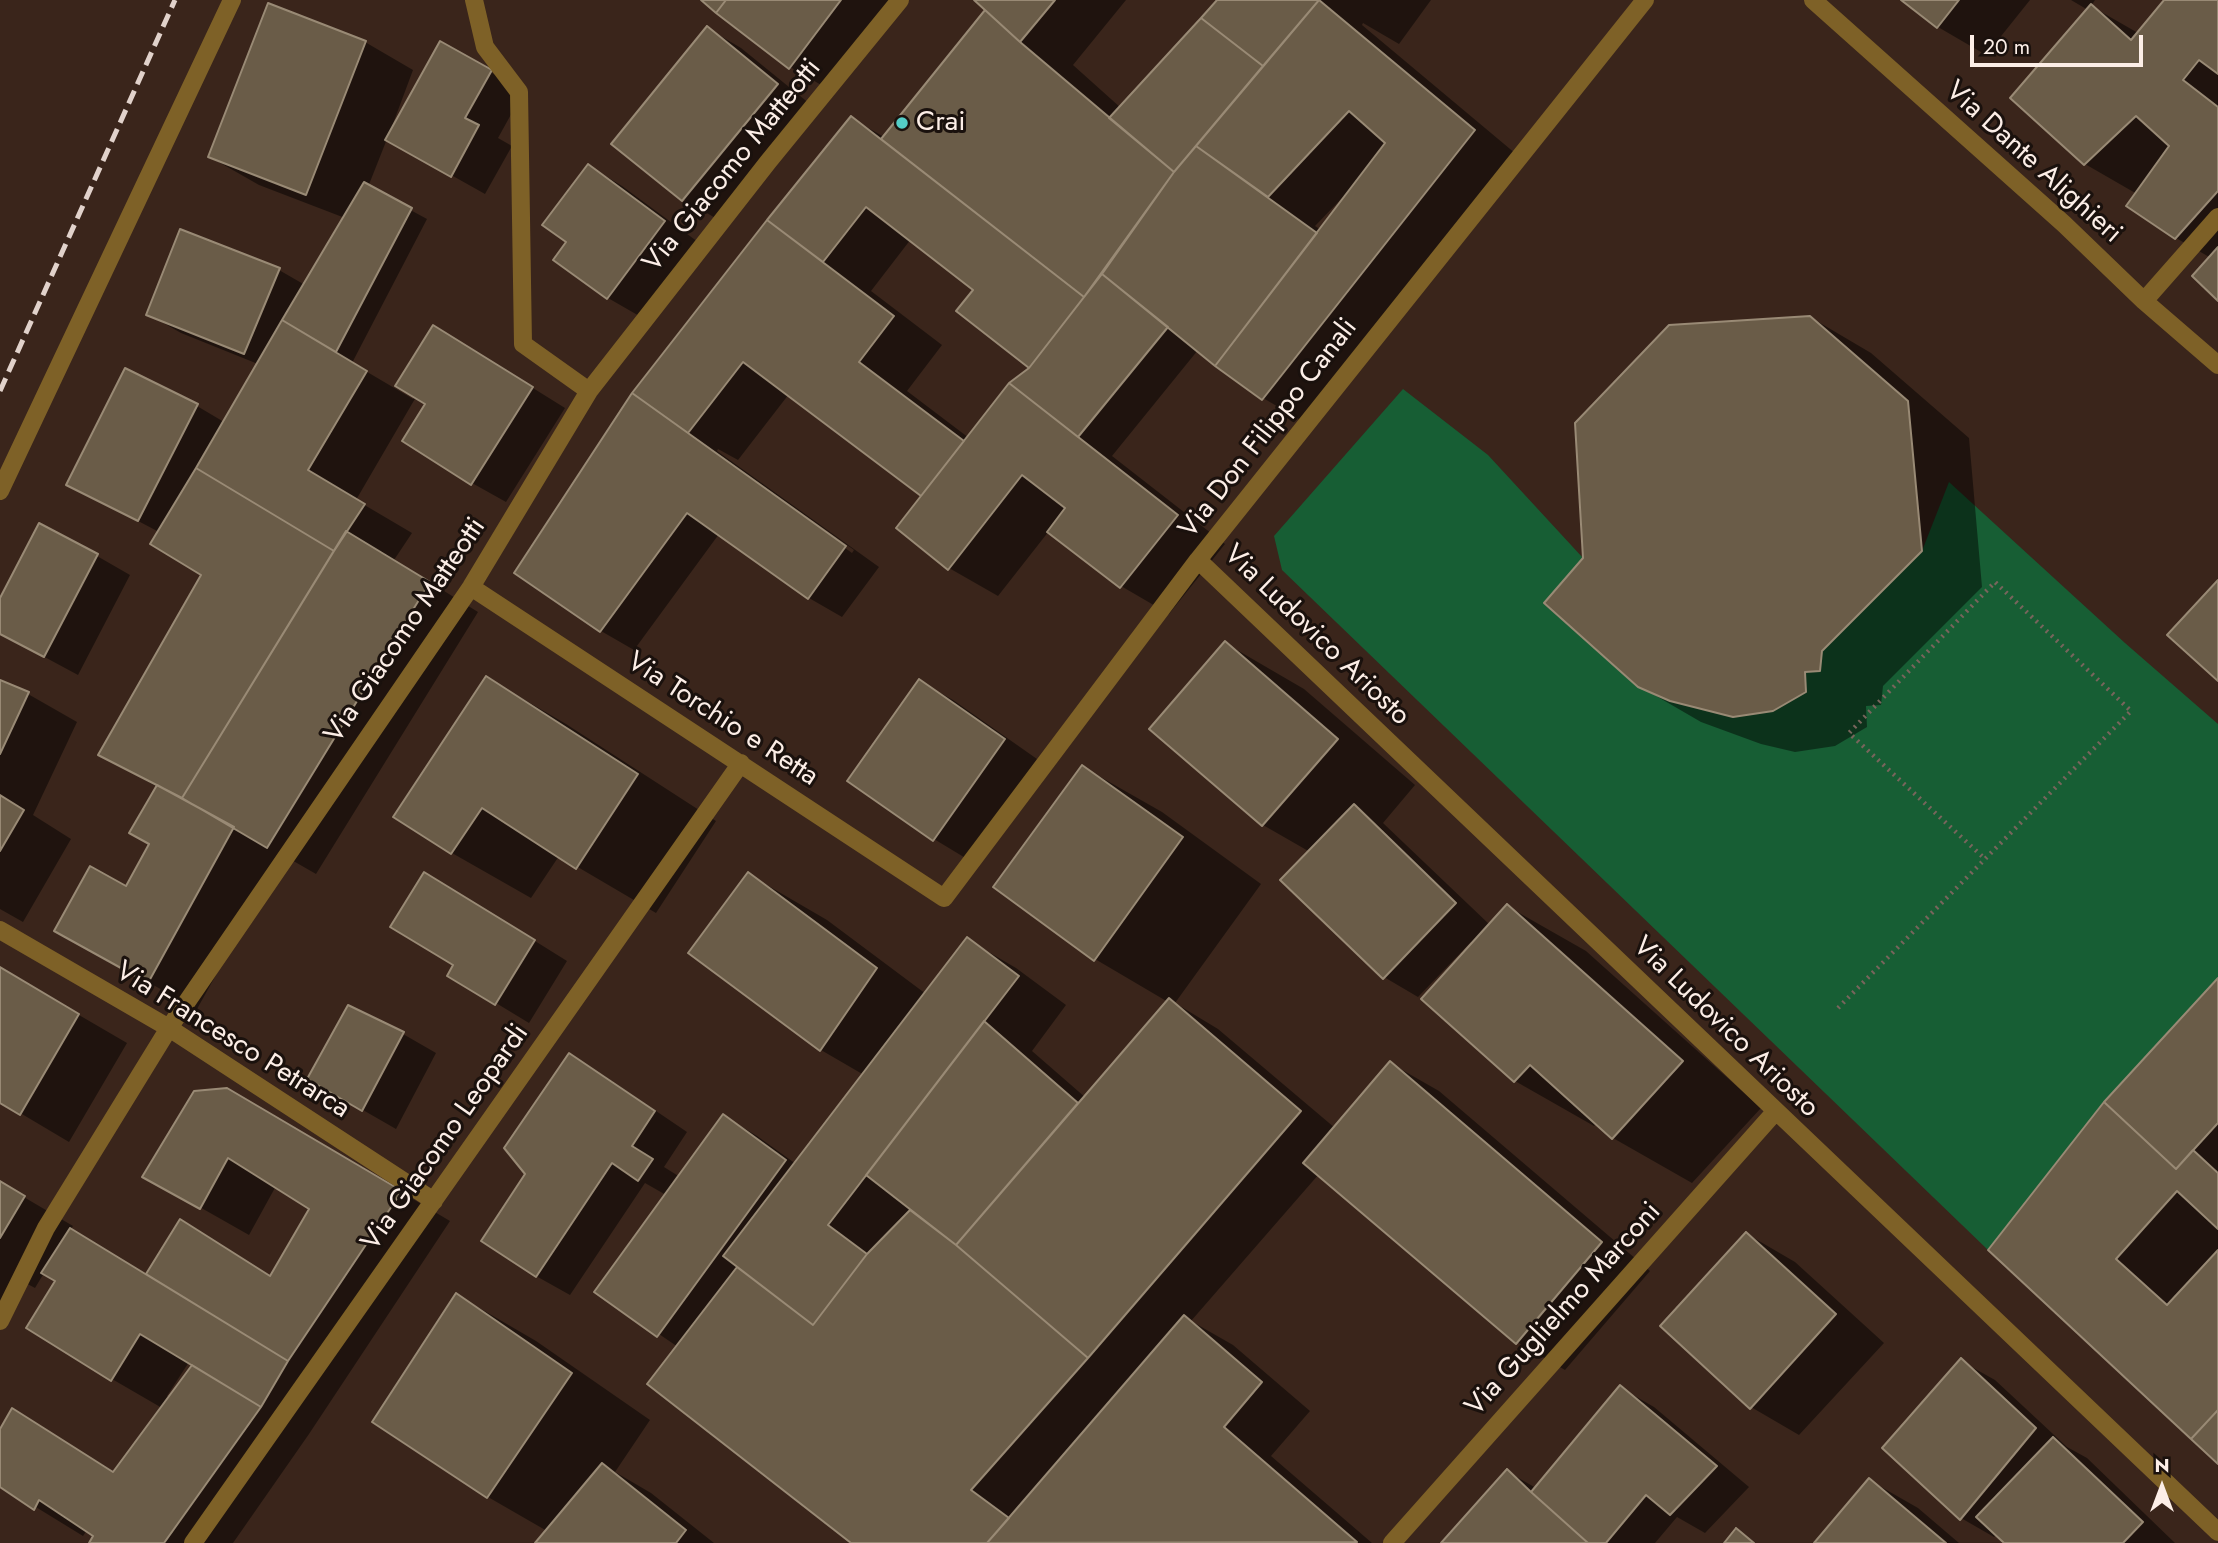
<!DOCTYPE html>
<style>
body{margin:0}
#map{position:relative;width:2218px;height:1543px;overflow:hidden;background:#3a251b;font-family:Jost,sans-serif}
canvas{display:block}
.north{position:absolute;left:2127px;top:1452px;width:70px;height:70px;-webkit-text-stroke:5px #1a110d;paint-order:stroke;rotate:0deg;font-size:19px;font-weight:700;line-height:28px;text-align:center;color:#fceee7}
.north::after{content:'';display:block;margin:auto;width:24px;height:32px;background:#fceee7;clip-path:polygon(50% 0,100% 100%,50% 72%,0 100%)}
.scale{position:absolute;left:1970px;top:35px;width:173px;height:32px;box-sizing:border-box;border:4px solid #fceee7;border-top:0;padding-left:9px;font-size:21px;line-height:24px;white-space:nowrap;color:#fceee7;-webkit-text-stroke:5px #1a110d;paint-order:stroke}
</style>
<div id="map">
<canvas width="2218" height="1543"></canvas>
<div class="north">N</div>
<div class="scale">20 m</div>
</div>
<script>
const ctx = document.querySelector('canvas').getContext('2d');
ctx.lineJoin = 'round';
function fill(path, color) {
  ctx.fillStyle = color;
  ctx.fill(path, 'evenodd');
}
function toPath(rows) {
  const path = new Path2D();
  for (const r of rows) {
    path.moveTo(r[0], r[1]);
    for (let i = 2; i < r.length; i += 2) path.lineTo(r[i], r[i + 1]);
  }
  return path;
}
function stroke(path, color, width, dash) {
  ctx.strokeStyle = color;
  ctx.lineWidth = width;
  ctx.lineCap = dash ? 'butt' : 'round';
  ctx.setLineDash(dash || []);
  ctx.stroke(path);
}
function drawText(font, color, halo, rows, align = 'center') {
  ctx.font = font + ' Jost,sans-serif';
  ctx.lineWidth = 6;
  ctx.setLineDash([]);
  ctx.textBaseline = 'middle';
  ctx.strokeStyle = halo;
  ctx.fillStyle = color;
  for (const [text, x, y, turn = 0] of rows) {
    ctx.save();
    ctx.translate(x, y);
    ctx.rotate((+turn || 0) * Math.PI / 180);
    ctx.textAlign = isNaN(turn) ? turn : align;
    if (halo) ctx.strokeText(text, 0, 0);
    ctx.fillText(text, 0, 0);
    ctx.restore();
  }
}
const green = toPath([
 [1403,389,1488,455,1583,558,1544,604,1638,687,1670,701,1733,717,1773,711,1806,692,1805,672,1820,671,1822,651,1922,551,1949,482,2125,643,2218,724,2218,978,2104,1102,1988,1250,1282,570,1274,536]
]);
const shadow = toPath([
 [704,0,889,0,823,86,790,67],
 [976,0,1126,0,1073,65,1121,108,1219,0,1431,0,1399,44,1363,23,1362,25,1522,159,1311,426,1263,398,1198,350,1112,456,1225,544,1169,614,1121,586,1049,531,998,596,949,568,924,496,789,394,738,460,718,449,717,451,879,567,842,617,809,598,719,534,634,650,601,631,516,573,634,394,851,118,884,137,987,10],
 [1343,197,1345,198,1321,230,1315,226],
 [911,239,975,289,958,311,1032,368,969,438,907,391,942,345,871,291],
 [683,429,854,550,852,553,682,431],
 [1904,0,2030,0,1986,55,1938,27],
 [2071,0,2095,0,2091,6,2138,33,2166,0,2218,0,2218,298,2211,258,2176,238,2137,194,2085,164,2088,10],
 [707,28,741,48,810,104,717,219,683,199,614,144],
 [365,42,413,70,391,129,393,130,441,44,524,91,498,138,512,146,485,194,387,139,368,187,427,219,352,363,413,399,467,347,565,408,506,502,472,483,427,404,416,397,356,500,412,533,394,560,478,612,316,874,283,855,197,1009,104,958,127,889,151,844,157,787,100,754,204,575,159,532,68,484,197,406,224,422,258,364,181,333,148,314,279,270,305,285,345,218,259,185,210,157],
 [589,166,622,186,698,242,641,317,608,298,568,242],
 [1810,317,1871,353,1969,438,1982,587,1883,686,1881,705,1866,706,1867,727,1835,746,1795,752,1761,744,1701,722,1639,686],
 [97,556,130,575,78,675,0,633,0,602],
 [1225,643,1304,689,1415,785,1383,823,1490,925,1507,906,1586,951,1761,1108,1692,1183,1613,1138,1597,1123,1594,1126,1515,1081,1423,999,1473,944,1471,942,1418,997,1384,977,1310,852,1263,825],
 [487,678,566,724,716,821,656,913,559,856,531,898,452,853,396,816],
 [919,681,953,700,1037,759,967,859,934,839],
 [0,682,28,694,77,722,33,815,71,839,23,922,0,909],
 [1083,767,1162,812,1261,884,1175,1003,1218,1029,1335,1128,1390,1063,1439,1091,1650,1271,1565,1370,1517,1342,1319,1174,1191,1321,1233,1345,1310,1411,1271,1456,1372,1543,854,1543,678,1347,596,1291,666,1195,645,1183,570,1295,536,1276,528,1174,569,1056,603,1075,687,1132,664,1167,680,1177,724,1116,757,1136,796,1164,864,1075,821,1050,748,874,827,920,926,994,968,940,1016,968,1066,1005,1032,1051,1086,1098,1168,1002,1095,959],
 [458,893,567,961,529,1023,496,1003,455,965],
 [0,969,127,1043,69,1142,0,1101],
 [2218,980,2218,1462,1990,1250],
 [403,1034,436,1053,396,1129,309,1079],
 [276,1118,450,1221,309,1434,233,1543,91,1543,95,1535,87,1530,83,1536,0,1485,0,1433,12,1410,115,1472,162,1408,112,1379,57,1281,44,1273,35,1288,20,1280,0,1315,0,1183,73,1226,70,1230,148,1276,181,1222,271,1277,312,1208,276,1186,249,1235,145,1176],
 [189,1362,194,1365,170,1398,167,1396],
 [1747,1234,1795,1262,1884,1343,1799,1435,1751,1407],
 [457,1295,536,1341,650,1420,615,1472,651,1493,714,1543,537,1543,547,1531,488,1497],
 [1961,1361,1995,1380,2067,1447,2087,1458,2175,1543,2006,1543,1997,1534,1994,1537,1961,1518],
 [1621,1388,1654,1407,1749,1487,1705,1533,1677,1517,1655,1543,1443,1543,1508,1472,1536,1488],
 [1869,1480,1918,1508,1959,1543,1817,1543]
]);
const building = toPath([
 [701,0,726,0,716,13,701,0],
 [726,0,841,0,789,69,716,13,726,0],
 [974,0,1055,0,1020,42,974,0],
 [1217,0,1319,0,1263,66,1201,18,1217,0],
 [1319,0,1475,130,1262,400,1215,366,1385,143,1349,111,1268,197,1196,146,1319,0],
 [1901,0,1959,0,1937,28,1901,0],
 [2164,0,2218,0,2218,74,2199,60,2183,80,2218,107,2218,191,2175,239,2126,206,2169,146,2136,116,2084,165,2010,98,2091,4,2131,40,2164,0],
 [268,3,366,41,306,195,208,157,268,3],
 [985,10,1020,42,1174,172,1084,297,881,139,985,10],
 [1201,18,1263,66,1174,172,1109,118,1201,18],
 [707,26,778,84,682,201,611,144,707,26],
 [440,41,492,70,465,118,479,125,451,177,385,140,440,41],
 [851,116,1084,297,1029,368,956,311,973,290,866,207,823,262,767,220,851,116],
 [1196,146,1317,233,1215,366,1102,274,1174,172,1196,146],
 [588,164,665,221,607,299,553,260,566,242,542,225,588,164],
 [364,182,412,208,336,352,282,320,364,182],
 [767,220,894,316,859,362,964,441,921,496,743,362,688,433,632,393,767,220],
 [180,229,280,268,244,354,146,315,180,229],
 [2218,247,2218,301,2192,276,2218,247],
 [1102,274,1168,327,1078,437,1009,383,1029,368,1102,274],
 [1810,316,1908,401,1922,551,1822,651,1820,671,1805,672,1806,692,1773,711,1733,717,1670,701,1638,687,1544,603,1583,558,1575,423,1669,325,1810,316],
 [282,320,367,371,308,470,365,504,334,551,196,468,282,320],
 [433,325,533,387,471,485,402,441,425,404,395,386,433,325],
 [125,368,198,404,138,521,66,485,125,368],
 [1009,383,1178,515,1120,588,1047,532,1065,508,1022,475,948,570,896,528,1009,383],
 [632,393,846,546,808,599,687,513,600,632,514,573,632,393],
 [196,468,334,551,182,798,98,755,201,575,150,544,196,468],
 [39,523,98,554,44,657,0,634,0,598,39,523],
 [346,531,430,582,267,848,182,798,346,531],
 [2218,580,2218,681,2167,635,2218,580],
 [1225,641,1338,739,1262,826,1149,729,1225,641],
 [486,676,638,774,576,869,482,808,451,854,393,817,486,676],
 [919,679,1005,739,933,841,847,781,919,679],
 [0,680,29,692,0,754,0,680],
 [1082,765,1183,837,1094,961,993,887,1082,765],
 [157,785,234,827,148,983,54,931,90,866,126,886,149,844,129,833,157,785],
 [0,795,24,810,0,851,0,795],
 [1354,804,1456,903,1383,979,1280,880,1354,804],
 [424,872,535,940,495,1005,447,976,453,965,390,927,424,872],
 [748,872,877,968,820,1051,688,953,748,872],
 [1507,904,1683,1061,1612,1139,1530,1065,1514,1082,1421,999,1507,904],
 [967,937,1019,976,828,1225,867,1254,813,1325,723,1256,967,937],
 [0,967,79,1014,20,1115,0,1103,0,967],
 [2218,978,2218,1123,2176,1169,2104,1102,2218,978],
 [1169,998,1301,1111,1088,1358,956,1245,1169,998],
 [348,1005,404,1032,362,1111,307,1079,348,1005],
 [984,1021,1078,1103,956,1245,866,1175,984,1021],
 [569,1053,655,1111,632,1146,653,1159,638,1181,612,1163,536,1277,481,1241,525,1174,504,1148,569,1053],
 [1390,1061,1602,1242,1516,1344,1303,1163,1390,1061],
 [227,1088,402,1191,288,1361,146,1274,180,1219,270,1276,309,1209,228,1158,200,1209,142,1177,194,1091,227,1088],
 [2104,1102,2176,1169,2193,1150,2218,1173,2218,1229,2177,1191,2116,1259,2167,1305,2218,1250,2218,1410,2191,1439,1988,1250,2104,1102],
 [723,1114,786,1160,657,1337,594,1292,723,1114],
 [0,1181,25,1196,0,1238,0,1181],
 [910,1210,956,1245,1088,1358,971,1490,1009,1518,987,1543,851,1543,647,1384,737,1267,813,1325,867,1254,910,1210],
 [70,1228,288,1361,261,1407,140,1334,111,1381,26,1328,55,1281,41,1273,70,1228],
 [1746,1232,1836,1314,1750,1409,1660,1326,1746,1232],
 [456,1293,572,1373,487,1498,372,1422,456,1293],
 [1184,1315,1262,1382,1224,1427,1357,1542,987,1543,1184,1315],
 [1961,1358,2036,1428,1960,1520,1882,1448,1961,1358],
 [192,1365,261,1407,164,1543,89,1543,93,1536,39,1500,34,1510,0,1487,0,1429,12,1408,113,1472,192,1365],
 [1620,1385,1717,1466,1670,1515,1646,1495,1606,1543,1588,1543,1531,1492,1620,1385],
 [2218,1410,2218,1464,2191,1439,2218,1410],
 [2053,1437,2143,1522,2123,1543,2004,1543,1976,1517,2053,1437],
 [602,1463,686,1530,676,1543,535,1543,602,1463],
 [1507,1469,1531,1492,1588,1543,1441,1543,1507,1469],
 [1869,1478,1946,1543,1814,1543,1869,1478],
 [1736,1528,1754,1543,1724,1543,1736,1528]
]);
const path = toPath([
 [1838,1008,1985,859,2131,711,1995,582,1849,733,1985,859]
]);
const service = toPath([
 [0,491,232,0]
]);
const minor = toPath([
 [474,0,485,47,519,92,523,344,589,391],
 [1813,0,2064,224,2144,301,2218,365],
 [2144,301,2218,217],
 [1198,560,2218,1532],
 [471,587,944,898,1198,560,1645,0],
 [0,930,169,1028,434,1201],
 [0,1321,46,1228,169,1028,471,587,589,391,768,162,900,0],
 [193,1543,741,763],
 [1392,1543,1775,1112]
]);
const rail = toPath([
 [0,391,175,0]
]);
const markers = [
 [902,123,7,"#54cdc6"]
];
const poiNames = [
 ["Crai",916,123]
];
const streetNames = [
 ["Via Dante Alighieri",2033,163,42],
 ["Via Giacomo Matteotti",733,166,-51],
 ["Via Don Filippo Canali",1269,429,-52],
 ["Via Giacomo Matteotti",406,631,-56],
 ["Via Ludovico Ariosto",1316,636,44],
 ["Via Torchio e Retta",722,720,33],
 ["Via Ludovico Ariosto",1725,1028,44],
 ["Via Francesco Petrarca",232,1041,32],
 ["Via Giacomo Leopardi",446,1138,-55],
 ["Via Guglielmo Marconi",1564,1310,-48]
];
fill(green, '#175e34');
fill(shadow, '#0007');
fill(building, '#6a5c48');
stroke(building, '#998a75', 2);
stroke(path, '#78655c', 4.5, [2, 5]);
stroke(service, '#7e6127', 18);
stroke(minor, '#7e6127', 18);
stroke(rail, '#e1d2cb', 5, [14, 7]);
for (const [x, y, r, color] of markers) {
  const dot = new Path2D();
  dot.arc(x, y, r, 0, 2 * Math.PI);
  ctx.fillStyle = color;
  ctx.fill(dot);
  stroke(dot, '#1a110d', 2.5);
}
drawText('28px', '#fceee7', '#1a110d', poiNames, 'left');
drawText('28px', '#fceee7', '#1a110d', streetNames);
</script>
